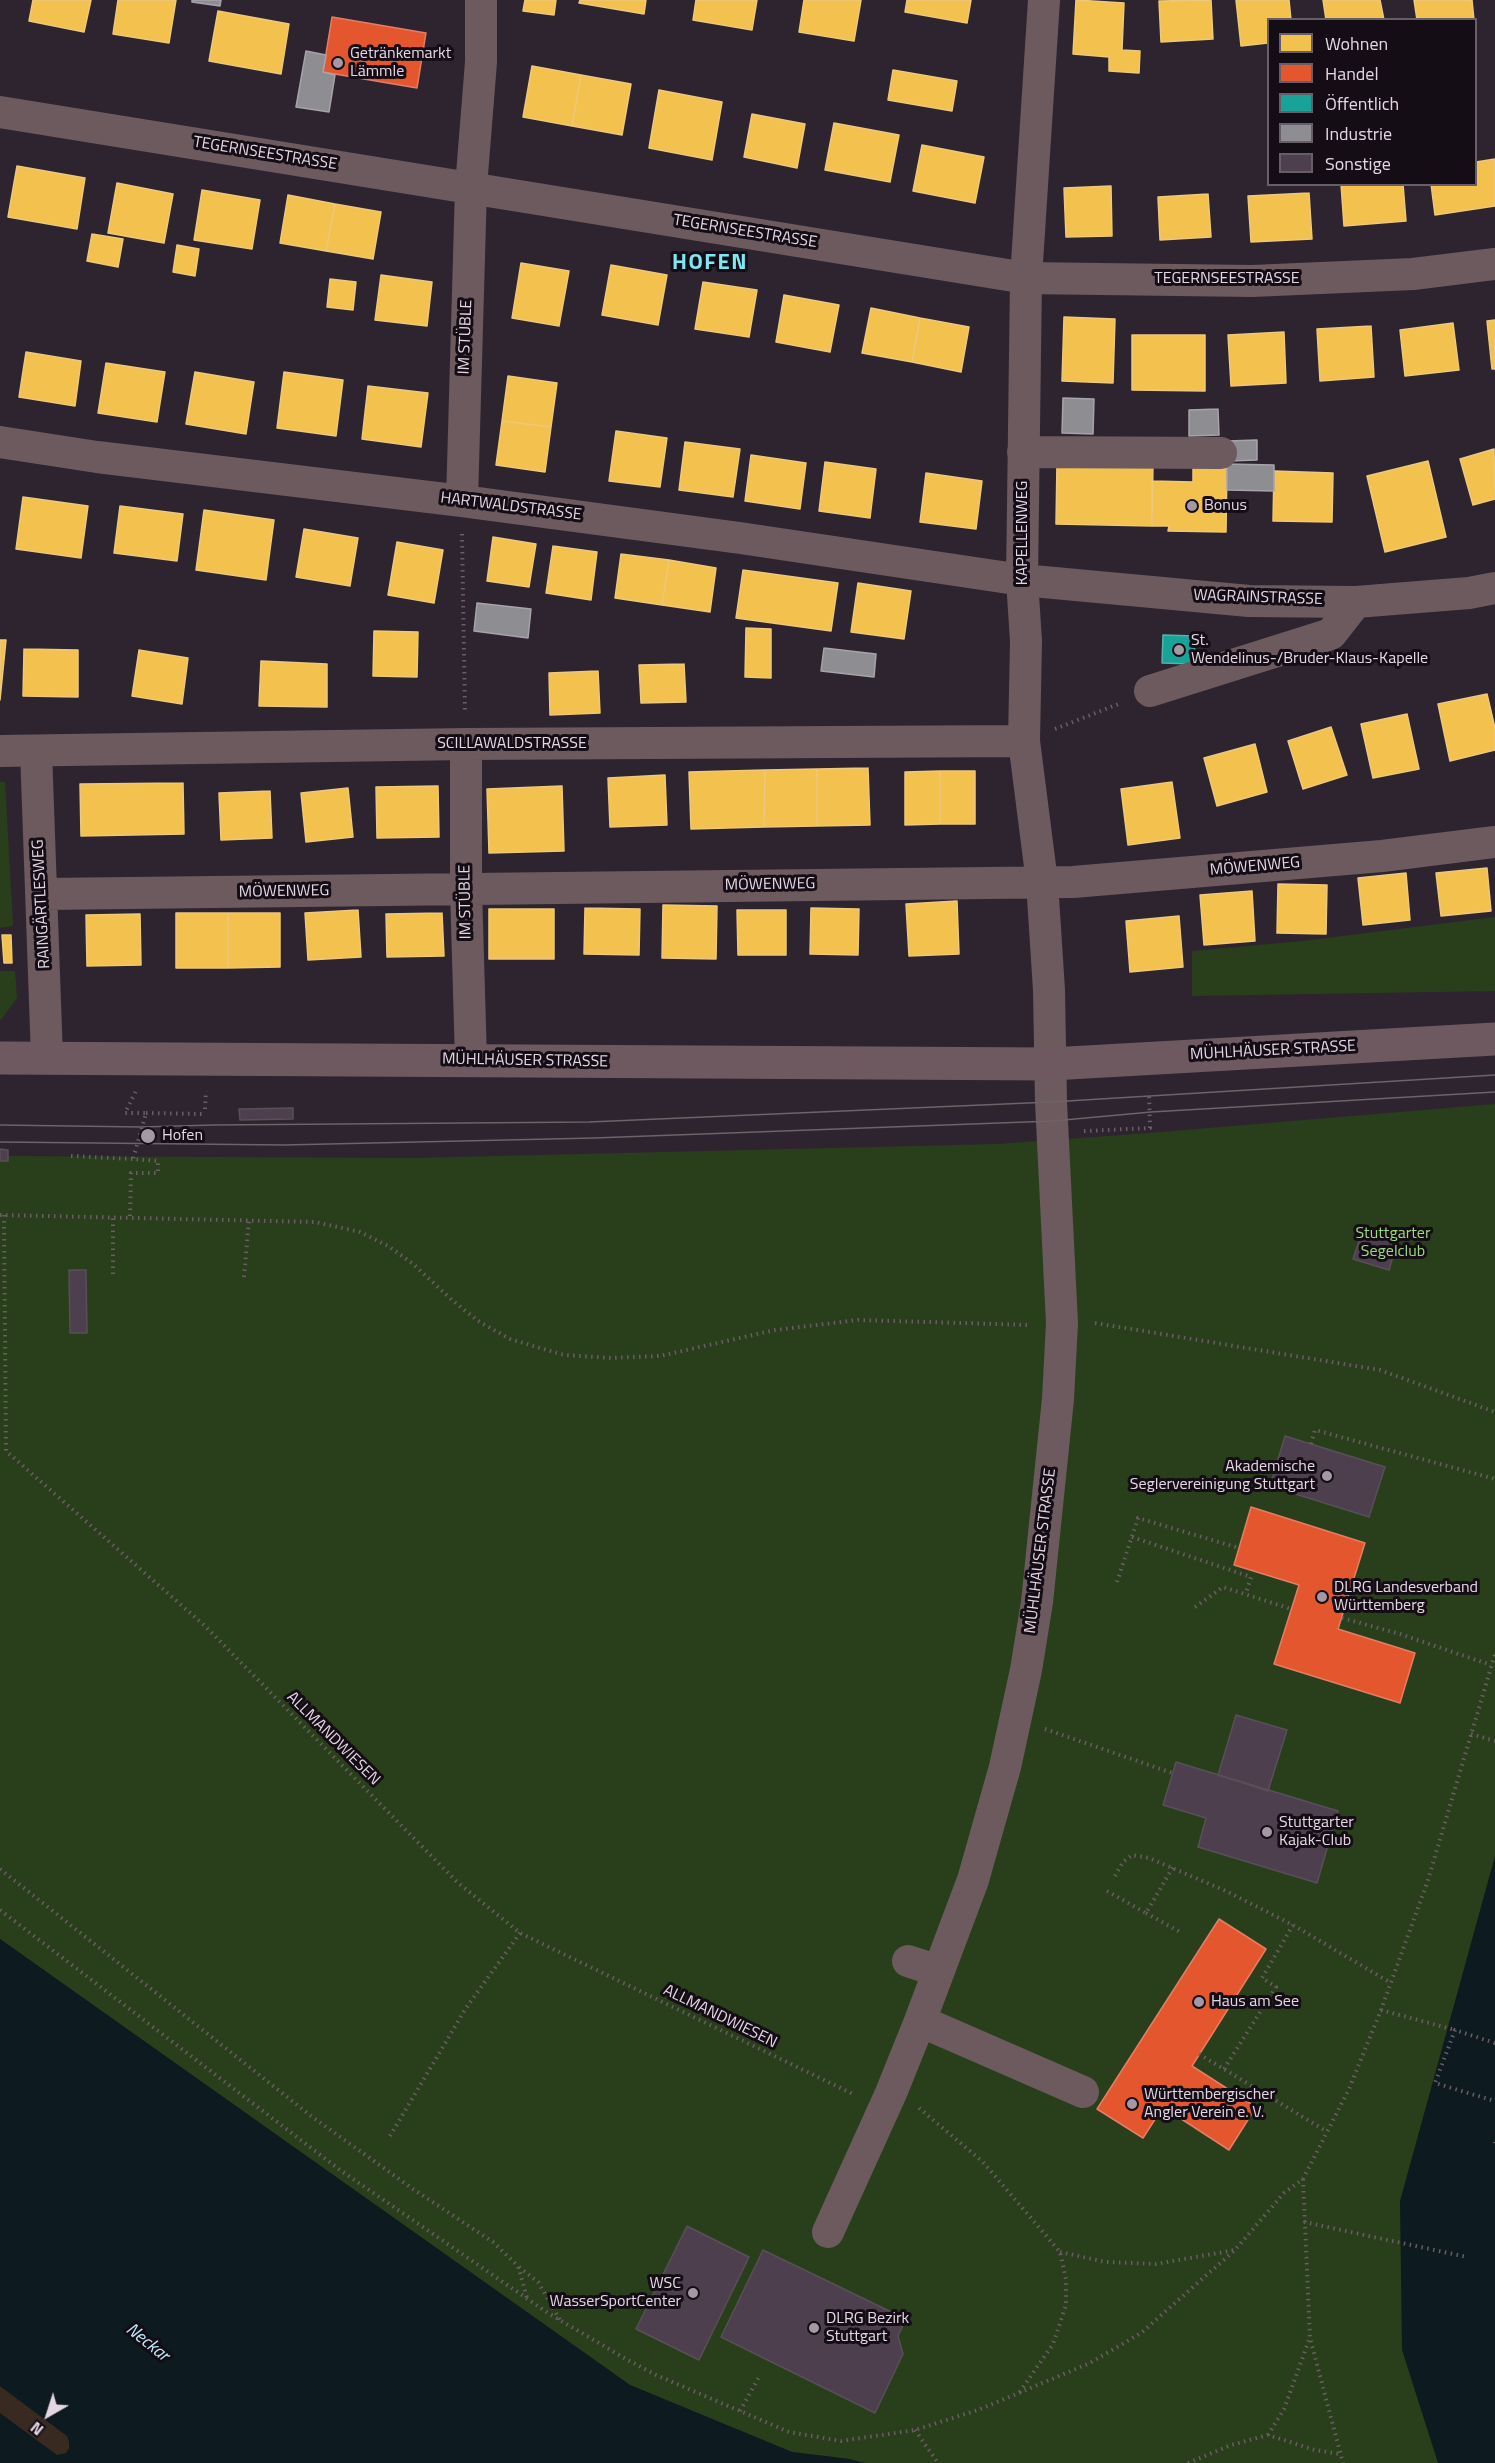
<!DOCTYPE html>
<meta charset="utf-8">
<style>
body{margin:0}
#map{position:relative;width:1495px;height:2463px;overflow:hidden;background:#2e242f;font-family:"Titillium Web",sans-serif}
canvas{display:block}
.legend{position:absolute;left:1267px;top:18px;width:210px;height:168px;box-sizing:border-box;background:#150d15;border:2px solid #685e68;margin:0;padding:8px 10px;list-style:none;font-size:18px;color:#e4d7e4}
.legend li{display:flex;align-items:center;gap:12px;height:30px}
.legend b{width:30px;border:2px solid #685e68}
.north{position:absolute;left:18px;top:2385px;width:60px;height:60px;-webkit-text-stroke:4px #150d15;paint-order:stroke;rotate:219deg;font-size:16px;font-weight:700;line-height:24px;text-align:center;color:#e4d7e4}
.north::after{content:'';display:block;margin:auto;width:21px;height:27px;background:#e4d7e4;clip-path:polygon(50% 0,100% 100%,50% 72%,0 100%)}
</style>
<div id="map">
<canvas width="1495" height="2463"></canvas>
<ul class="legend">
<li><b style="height:16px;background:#f2c14e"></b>Wohnen</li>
<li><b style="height:16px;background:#e4572e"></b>Handel</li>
<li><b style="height:16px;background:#17a398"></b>Öffentlich</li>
<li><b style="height:16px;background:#8d8d92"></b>Industrie</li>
<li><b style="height:16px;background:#4e3f4f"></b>Sonstige</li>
</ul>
<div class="north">N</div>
</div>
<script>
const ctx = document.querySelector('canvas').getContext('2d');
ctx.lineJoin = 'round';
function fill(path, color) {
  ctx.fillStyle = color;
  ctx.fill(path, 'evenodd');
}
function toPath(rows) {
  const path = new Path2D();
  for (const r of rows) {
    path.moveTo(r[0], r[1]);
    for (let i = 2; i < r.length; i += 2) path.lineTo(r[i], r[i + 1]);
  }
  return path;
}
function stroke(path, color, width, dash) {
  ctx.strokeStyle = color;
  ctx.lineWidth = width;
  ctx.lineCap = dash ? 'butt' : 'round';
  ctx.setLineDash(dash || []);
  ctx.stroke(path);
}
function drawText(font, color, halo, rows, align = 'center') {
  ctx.font = font + ' "Titillium Web",sans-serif';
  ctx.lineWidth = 6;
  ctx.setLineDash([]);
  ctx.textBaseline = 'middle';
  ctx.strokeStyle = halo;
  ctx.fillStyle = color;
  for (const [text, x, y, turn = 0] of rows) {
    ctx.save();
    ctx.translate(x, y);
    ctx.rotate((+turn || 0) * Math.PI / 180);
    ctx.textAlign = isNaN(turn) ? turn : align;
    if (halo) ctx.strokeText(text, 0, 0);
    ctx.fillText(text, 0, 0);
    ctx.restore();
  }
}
const industrial = toPath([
 [0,2386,67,2436,115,2463,0,2463]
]);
const green = toPath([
 [0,782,5,782,13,926,0,928],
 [1495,917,1495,991,1192,996,1192,951,1303,941],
 [0,971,15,971,17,998,0,1021],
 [1495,1104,1495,2463,865,2463,849,2459,792,2452,630,2385,0,1939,0,1156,414,1158,997,1144,1149,1133]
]);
const water = toPath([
 [1495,1856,1495,2463,1438,2463,1402,2350,1400,2201],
 [0,1939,630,2385,792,2452,849,2459,865,2463,0,2463,0,2413,57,2455,66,2453,69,2448,69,2442,67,2436,0,2386]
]);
const homes = toPath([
 [33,0,91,0,84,32,29,21,33,0],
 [118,0,176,0,169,43,113,34,118,0],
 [525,0,556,0,554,15,523,11,525,0],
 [580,0,646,0,644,14,579,3,580,0],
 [696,0,757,0,752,30,693,20,696,0],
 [804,0,861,0,854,41,799,32,804,0],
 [907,0,971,0,967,23,905,12,907,0],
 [1076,0,1124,3,1122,50,1140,51,1139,73,1109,71,1109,57,1073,54,1076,0],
 [1211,0,1213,39,1161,42,1159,1,1211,0],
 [1236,0,1289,0,1291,20,1268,20,1268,43,1241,46,1236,0],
 [1323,0,1380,0,1384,20,1326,20,1323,0],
 [1414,0,1472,0,1474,20,1417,20,1414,0],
 [218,11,289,24,281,74,209,61,218,11],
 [532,66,581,75,572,126,523,117,532,66],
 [893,70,957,81,952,111,888,100,893,70],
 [581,75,631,84,622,135,572,126,581,75],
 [659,90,722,102,712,160,649,148,659,90],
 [752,114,805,124,797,168,744,157,752,114],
 [834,123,899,135,890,182,825,170,834,123],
 [922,145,984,157,975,203,913,191,922,145],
 [1495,159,1495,206,1435,215,1431,184,1476,184,1476,162,1495,159],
 [17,166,85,178,77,229,8,217,17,166],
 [117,183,173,194,164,243,108,233,117,183],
 [1341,184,1403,184,1406,221,1344,226,1341,184],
 [1111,186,1112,236,1066,237,1064,188,1111,186],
 [202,190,260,200,252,249,194,240,202,190],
 [1309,193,1312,239,1251,242,1248,196,1309,193],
 [1208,194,1211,237,1160,240,1158,197,1208,194],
 [288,195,335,204,326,251,280,243,288,195],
 [335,204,381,212,373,259,326,251,335,204],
 [92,234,123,239,118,267,87,261,92,234],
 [177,245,199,249,195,276,173,272,177,245],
 [521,263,569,271,559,326,512,318,521,263],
 [611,265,667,275,658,325,602,315,611,265],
 [381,275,432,282,427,326,375,320,381,275],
 [330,279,356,282,353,310,327,307,330,279],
 [703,282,757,290,749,337,695,329,703,282],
 [784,295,839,305,830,352,776,342,784,295],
 [871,308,920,318,912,362,862,353,871,308],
 [1064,317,1115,319,1113,383,1062,381,1064,317],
 [920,318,969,327,961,372,912,362,920,318],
 [1495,320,1495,369,1492,369,1487,321,1495,320],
 [1453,323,1459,370,1405,376,1400,330,1453,323],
 [1371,326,1374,377,1320,381,1317,329,1371,326],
 [1284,332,1286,383,1231,386,1228,335,1284,332],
 [1132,335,1205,335,1205,391,1132,390,1132,335],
 [26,352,81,361,75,406,19,397,26,352],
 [106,363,165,372,157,422,98,413,106,363],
 [195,372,254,382,246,434,186,424,195,372],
 [284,372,343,380,336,436,277,428,284,372],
 [508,376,557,383,551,427,502,421,508,376],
 [368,386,428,393,421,447,362,439,368,386],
 [502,421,551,427,545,472,496,465,502,421],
 [616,431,667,438,660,487,609,481,616,431],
 [685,442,740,449,733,497,679,490,685,442],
 [1494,449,1495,499,1473,505,1460,459,1494,449],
 [751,455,806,463,800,509,745,501,751,455],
 [1428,461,1446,537,1385,552,1367,476,1428,461],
 [825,462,876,469,870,518,819,511,825,462],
 [1057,462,1153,464,1152,526,1056,524,1057,462],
 [1193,463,1227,464,1226,532,1168,531,1169,526,1152,526,1152,481,1193,482,1193,463],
 [1274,471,1333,473,1332,522,1273,521,1274,471],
 [926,473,982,481,976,529,920,522,926,473],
 [23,497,88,506,81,558,16,549,23,497],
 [120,506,183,514,177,561,114,553,120,506],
 [204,510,274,520,266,580,196,570,204,510],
 [304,529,358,538,350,586,296,577,304,529],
 [493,537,536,544,529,587,487,581,493,537],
 [397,542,443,550,434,603,388,595,397,542],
 [553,546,597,552,591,600,546,593,553,546],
 [621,554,669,560,662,605,615,598,621,554],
 [669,560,716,568,710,612,662,605,669,560],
 [743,570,838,583,831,631,736,618,743,570],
 [858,583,911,591,904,639,851,632,858,583],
 [746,628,771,629,771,678,745,677,746,628],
 [374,631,418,632,417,677,373,676,374,631],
 [0,640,6,640,0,700,0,640],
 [24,649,78,650,78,697,23,696,24,649],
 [139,650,188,658,182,704,132,696,139,650],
 [261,661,327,664,327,707,259,706,261,661],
 [684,664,686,702,641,703,639,665,684,664],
 [598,671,600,713,550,715,549,673,598,671],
 [1487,694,1495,728,1495,750,1450,761,1438,704,1487,694],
 [1407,714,1419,769,1373,778,1361,724,1407,714],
 [1331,727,1347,775,1303,789,1288,741,1331,727],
 [1255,744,1267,792,1217,806,1204,758,1255,744],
 [868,768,870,825,817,826,817,769,868,768],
 [817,769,817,826,764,827,765,770,817,769],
 [765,770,764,827,691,829,689,772,765,770],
 [940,771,975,771,975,824,940,824,940,771],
 [940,771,940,824,905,825,905,772,940,771],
 [665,775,667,825,610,827,608,778,665,775],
 [1172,782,1180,838,1128,845,1121,789,1172,782],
 [183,783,184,834,81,836,80,784,183,783],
 [438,786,439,837,377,838,376,787,438,786],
 [562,786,564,851,489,853,487,789,562,786],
 [348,788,353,837,306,842,301,793,348,788],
 [270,791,272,838,221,840,219,793,270,791],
 [1487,868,1491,911,1441,916,1436,873,1487,868],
 [1406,873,1410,920,1363,925,1358,878,1406,873],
 [1278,884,1327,885,1326,934,1277,933,1278,884],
 [1252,891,1255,941,1204,945,1200,895,1252,891],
 [957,901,959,954,909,956,906,904,957,901],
 [663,905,717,906,716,959,662,958,663,905],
 [585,908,640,909,639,955,584,954,585,908],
 [811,908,859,909,858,955,810,954,811,908],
 [489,909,554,909,554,959,489,959,489,909],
 [358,910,361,957,308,960,305,913,358,910],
 [737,910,786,910,786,955,738,955,737,910],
 [176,913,228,913,228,968,176,968,176,913],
 [228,913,280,913,280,967,228,968,228,913],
 [442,913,444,956,387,957,386,914,442,913],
 [140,914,141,965,87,966,86,915,140,914],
 [1179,916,1183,967,1130,972,1126,921,1179,916],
 [2,935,11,935,12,963,4,963,2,935]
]);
const shops = toPath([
 [332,17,426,33,417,88,323,72,332,17],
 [1251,1507,1365,1543,1338,1629,1415,1653,1400,1703,1274,1664,1299,1585,1234,1565,1251,1507],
 [1219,1919,1266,1949,1192,2066,1256,2107,1229,2150,1163,2107,1143,2138,1097,2109,1219,1919]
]);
const public = toPath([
 [1163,635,1195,636,1194,664,1162,663,1163,635]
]);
const industry = toPath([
 [192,0,221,0,220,6,192,2,192,0],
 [306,51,326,55,323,72,335,75,329,112,296,107,306,51],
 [1063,398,1094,399,1093,434,1062,433,1063,398],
 [1218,409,1219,435,1189,436,1189,410,1218,409],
 [1257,440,1257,460,1229,461,1228,441,1257,440],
 [1227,464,1274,465,1274,491,1227,490,1227,464],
 [477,603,531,609,528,638,474,631,477,603],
 [824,648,876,654,874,677,821,671,824,648]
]);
const building = toPath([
 [293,1108,293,1119,240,1120,239,1109,293,1108],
 [0,1149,8,1150,8,1161,0,1161,0,1149],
 [1362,1232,1397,1243,1389,1270,1353,1259,1362,1232],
 [69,1270,86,1270,87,1333,70,1333,69,1270],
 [1285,1436,1385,1467,1369,1517,1270,1486,1285,1436],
 [1236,1715,1287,1730,1268,1791,1218,1775,1236,1715],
 [1176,1762,1338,1811,1317,1883,1198,1847,1206,1818,1163,1805,1176,1762],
 [687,2226,749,2257,699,2360,636,2329,687,2226],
 [763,2250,906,2319,898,2336,903,2354,875,2413,721,2337,763,2250]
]);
const path = toPath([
 [462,534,465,713],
 [1055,729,1121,703],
 [205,1109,206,1091],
 [146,1113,202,1114],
 [1084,1131,1150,1128,1149,1092],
 [71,1156,133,1159],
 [0,1215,315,1222,360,1232,388,1246,412,1263,452,1300,478,1321,510,1339,564,1355,611,1358,660,1356,775,1330,858,1320,1030,1325],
 [4,1215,6,1451,205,1626,457,1882,520,1933,855,2095],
 [130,1216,131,1173,158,1173,158,1161,133,1159,146,1113,125,1113,136,1091],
 [113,1274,113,1216],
 [244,1277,249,1220],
 [1095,1323,1380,1370,1495,1412],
 [1311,1444,1315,1430,1495,1479],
 [1132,1537,1251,1577,1246,1593],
 [1117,1582,1138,1518,1239,1548],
 [1195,1607,1223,1587,1291,1609],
 [1342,1618,1400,1634,1491,1665],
 [1045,1729,1172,1773],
 [1471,1734,1495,1741],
 [0,1869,311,2116,413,2189,493,2242,518,2266,527,2298],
 [1115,1876,1123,1862,1132,1855,1149,1858,1226,1891,1293,1925,1391,1983],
 [1107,1891,1146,1913,1173,1867],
 [0,1910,340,2170,548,2313,626,2359,656,2375,789,2432,841,2441,915,2430,978,2410,1090,2363,1141,2333,1235,2250,1284,2193,1303,2179,1349,2089,1381,2010,1427,1883,1495,1654],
 [1146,1913,1180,1932],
 [1381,2010,1455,2030],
 [1495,2043,1455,2030,1435,2083,1495,2101],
 [1199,2054,1326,2131],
 [1224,2069,1276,1987,1262,1978,1293,1925],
 [919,2108,983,2162,1060,2252,1066,2279,1066,2305,1053,2344,1019,2393],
 [390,2136,466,2008,520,1933],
 [1495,2143,1495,2142],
 [1303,2179,1310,2338,1343,2463],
 [1304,2222,1467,2257],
 [1060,2252,1106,2262,1156,2264,1235,2250],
 [519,2267,538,2282,560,2320],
 [740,2411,760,2375],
 [915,2430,938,2463],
 [1268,2435,1284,2409,1309,2340],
 [1188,2463,1231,2445,1268,2435,1315,2450,1340,2454]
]);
const minor = toPath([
 [0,112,1026,278,1252,281,1413,274,1495,264],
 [0,442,97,457,462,501,740,538,1022,580,1249,601,1356,602,1469,593,1495,588],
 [1023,452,1221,453],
 [462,501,471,187,481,62,481,0],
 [1150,691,1331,634,1356,602],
 [466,744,466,890,471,1060],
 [0,751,466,744,1024,741],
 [36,751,47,1058],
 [43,894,1073,882,1382,856,1495,842],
 [908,1961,938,1971],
 [920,2021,1083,2092],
 [828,2232,891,2093,920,2021,973,1880,1005,1767,1026,1670,1037,1602,1058,1399,1062,1323,1051,1102,1049,990,1042,882,1024,741,1026,641,1022,580,1026,278,1044,0]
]);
const major = toPath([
 [0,1058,1051,1064,1495,1039]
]);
const tram = toPath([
 [0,1125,141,1127,213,1125,589,1122,1051,1102,1495,1075],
 [0,1142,284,1145,594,1138,1053,1121,1151,1112,1495,1092]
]);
const markers = [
 [338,63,6,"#a498a5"],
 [1192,506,6,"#a498a5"],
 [1179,650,6,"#a498a5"],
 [148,1136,8,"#a498a5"],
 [1327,1476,6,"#a498a5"],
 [1322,1597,6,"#a498a5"],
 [1267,1832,6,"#a498a5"],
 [1199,2002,6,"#a498a5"],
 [1132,2104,6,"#a498a5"],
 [693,2293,6,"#a498a5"],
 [814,2328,6,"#a498a5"]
];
const poiNames = [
 ["Getränkemarkt",350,54],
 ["Lämmle",350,72],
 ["Bonus",1204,506],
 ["St.",1191,641],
 ["Wendelinus-/Bruder-Klaus-Kapelle",1191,659],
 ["Hofen",162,1136],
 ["Akademische",1315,1467,"right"],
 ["Seglervereinigung Stuttgart",1315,1485,"right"],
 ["DLRG Landesverband",1334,1588],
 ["Württemberg",1334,1606],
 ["Stuttgarter",1279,1823],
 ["Kajak-Club",1279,1841],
 ["Haus am See",1211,2002],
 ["Württembergischer",1144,2095],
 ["Angler Verein e. V.",1144,2113],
 ["WSC",681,2284,"right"],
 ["WasserSportCenter",681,2302,"right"],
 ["DLRG Bezirk",826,2319],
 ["Stuttgart",826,2337]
];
const streetNames = [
 ["TEGERNSEESTRASSE",265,154,9],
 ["TEGERNSEESTRASSE",745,232,9],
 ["TEGERNSEESTRASSE",1227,279],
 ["IM STÜBLE",466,337,-88],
 ["HARTWALDSTRASSE",511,507,7],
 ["KAPELLENWEG",1023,533,-90],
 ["WAGRAINSTRASSE",1258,598,2],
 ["SCILLAWALDSTRASSE",512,744],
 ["MÖWENWEG",1255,867,-5],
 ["MÖWENWEG",770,885,-1],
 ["MÖWENWEG",284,892,-1],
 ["IM STÜBLE",466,902,-91],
 ["RAINGÄRTLESWEG",42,904,-93],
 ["MÜHLHÄUSER STRASSE",1273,1051,-3],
 ["MÜHLHÄUSER STRASSE",525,1061,1],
 ["MÜHLHÄUSER STRASSE",1041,1551,-83],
 ["ALLMANDWIESEN",333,1739,45],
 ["ALLMANDWIESEN",720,2017,26]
];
const parkNames = [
 ["Stuttgarter",1393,1234],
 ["Segelclub",1393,1252]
];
const waterNames = [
 ["Neckar",147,2343,39]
];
const districtNames = [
 ["HOFEN",710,264]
];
fill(industrial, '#382a21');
fill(green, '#293f1b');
fill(water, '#0d1a1f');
fill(homes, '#f2c14e');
stroke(homes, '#eec87b', 1.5);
fill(shops, '#e4572e');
stroke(shops, '#e47d65', 1.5);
fill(public, '#17a398');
stroke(public, '#54b3af', 1.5);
fill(industry, '#8d8d92');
stroke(industry, '#a7a3ab', 1.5);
fill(building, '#4e3f4f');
stroke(building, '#584f58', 1.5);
stroke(path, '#6a5d63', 4, [1.5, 4.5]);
stroke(minor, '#6c5a5f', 32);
stroke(major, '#6e5961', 33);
stroke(tram, '#6f6268', 1.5);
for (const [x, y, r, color] of markers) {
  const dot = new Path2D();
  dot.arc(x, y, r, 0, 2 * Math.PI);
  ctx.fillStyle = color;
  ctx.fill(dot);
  stroke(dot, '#150d15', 2);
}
drawText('16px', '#e4d7e4', '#150d15', poiNames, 'left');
drawText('16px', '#e4d7e4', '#150d15', streetNames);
drawText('16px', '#9dda7b', '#150d15', parkNames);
drawText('italic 18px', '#baecfd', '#150d15', waterNames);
ctx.letterSpacing = '1.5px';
drawText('bold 22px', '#7de8f2', '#150d15', districtNames);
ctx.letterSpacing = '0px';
</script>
